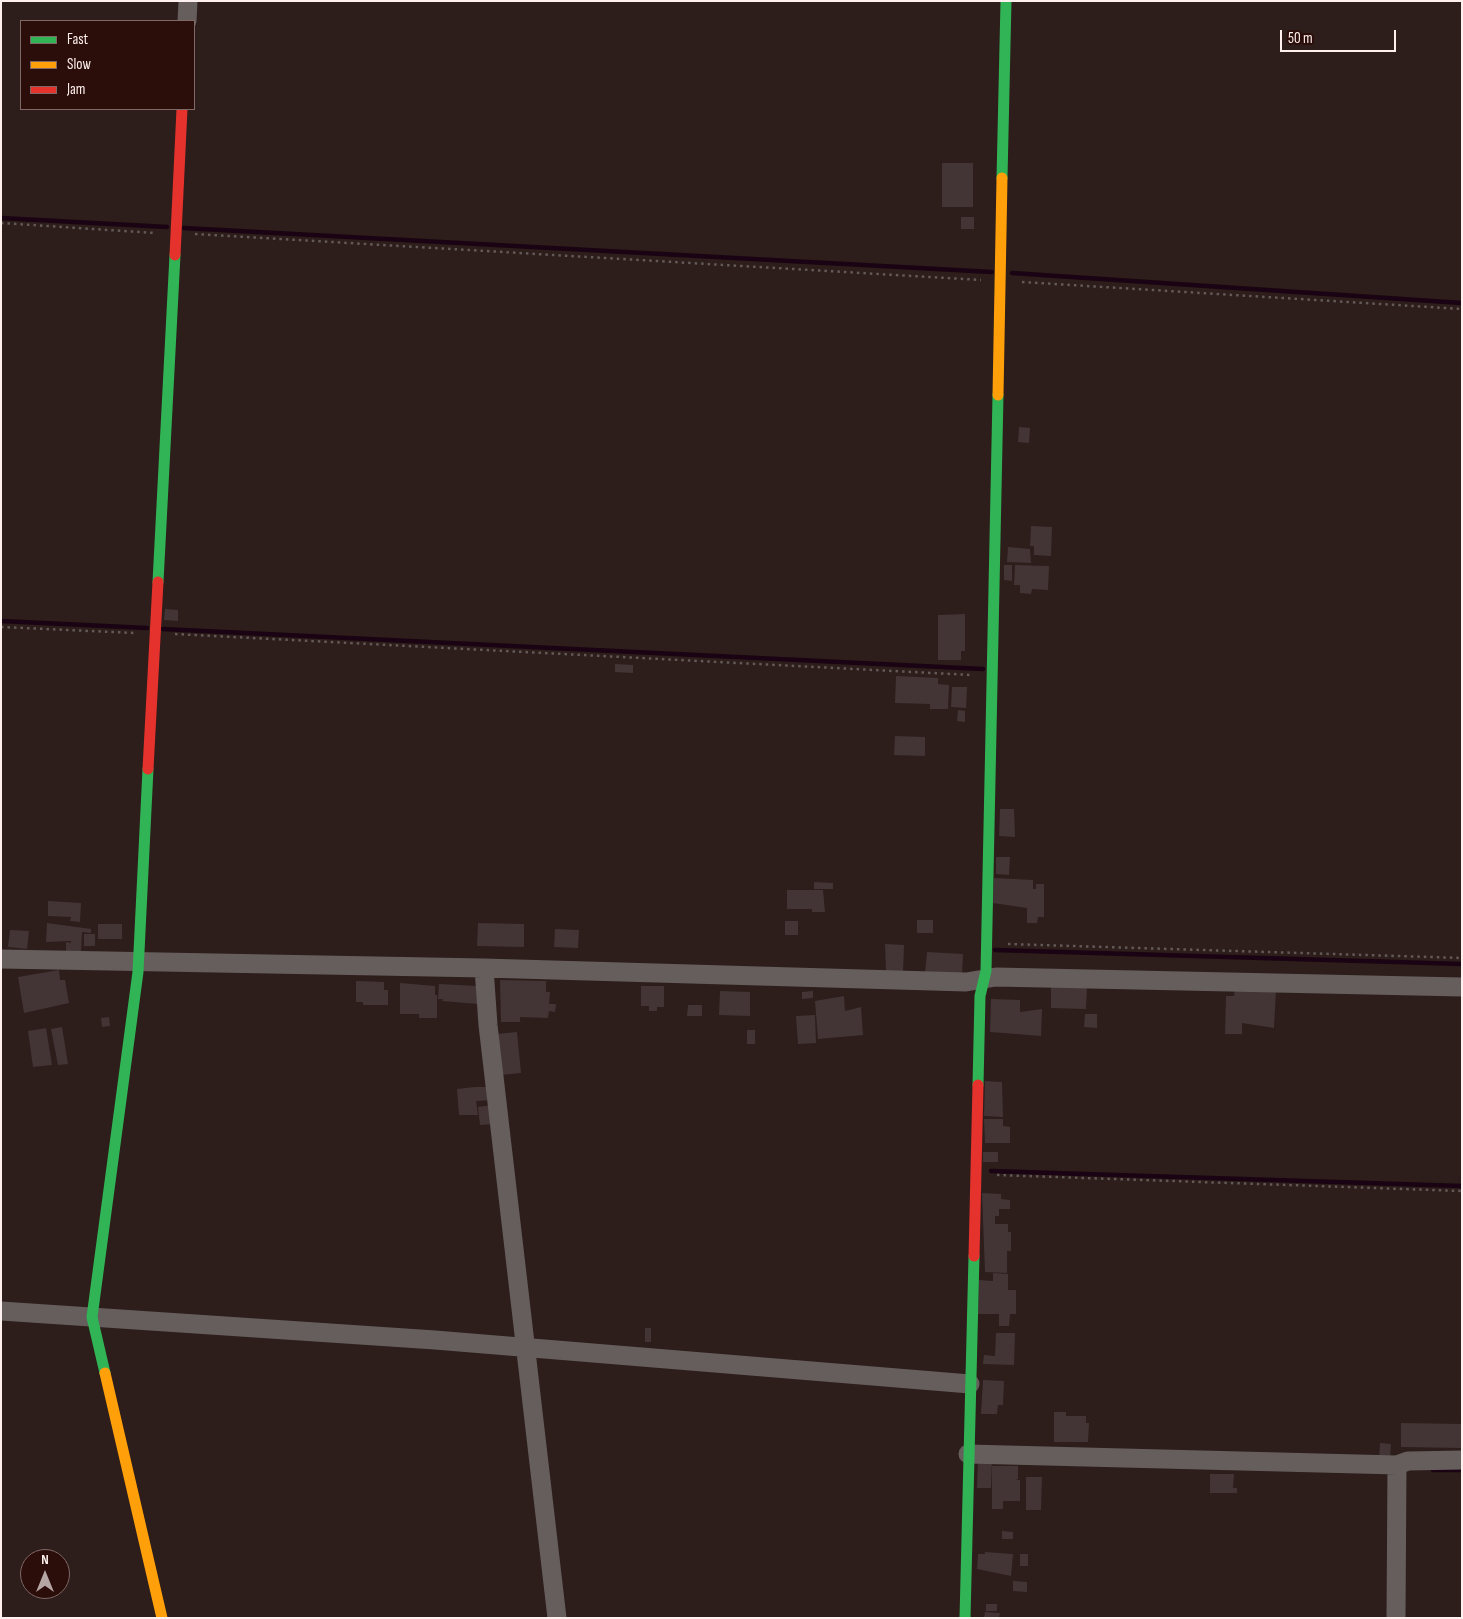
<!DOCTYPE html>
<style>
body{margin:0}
#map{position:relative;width:1463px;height:1619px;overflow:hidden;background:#2d1d1b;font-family:"Sofia Sans Condensed",sans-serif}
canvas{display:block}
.frame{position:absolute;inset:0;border:2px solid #fef0ee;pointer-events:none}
.legend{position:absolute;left:20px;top:20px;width:175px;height:90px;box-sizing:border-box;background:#2b0d0a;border:1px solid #7f6865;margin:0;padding:6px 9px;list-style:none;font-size:15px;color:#fef0ee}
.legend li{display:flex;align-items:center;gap:10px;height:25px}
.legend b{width:25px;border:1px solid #7f6865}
.north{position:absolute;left:20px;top:1549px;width:50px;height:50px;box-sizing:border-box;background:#2b0d0a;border:1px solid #7f6865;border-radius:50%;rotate:0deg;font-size:14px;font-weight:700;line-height:20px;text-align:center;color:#fef0ee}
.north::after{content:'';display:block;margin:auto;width:18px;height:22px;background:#b5a6a4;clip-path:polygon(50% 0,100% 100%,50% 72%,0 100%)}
.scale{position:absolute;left:1280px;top:30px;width:116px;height:22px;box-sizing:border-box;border:2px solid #fef0ee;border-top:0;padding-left:6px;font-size:15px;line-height:18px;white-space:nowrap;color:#fef0ee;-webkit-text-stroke:4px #2b0d0a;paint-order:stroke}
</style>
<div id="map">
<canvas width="1463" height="1619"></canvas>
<div class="frame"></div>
<ul class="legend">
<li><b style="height:6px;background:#30b455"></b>Fast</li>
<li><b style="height:6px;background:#ff9f0a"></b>Slow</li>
<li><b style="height:6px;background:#e5322d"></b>Jam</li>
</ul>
<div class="north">N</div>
<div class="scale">50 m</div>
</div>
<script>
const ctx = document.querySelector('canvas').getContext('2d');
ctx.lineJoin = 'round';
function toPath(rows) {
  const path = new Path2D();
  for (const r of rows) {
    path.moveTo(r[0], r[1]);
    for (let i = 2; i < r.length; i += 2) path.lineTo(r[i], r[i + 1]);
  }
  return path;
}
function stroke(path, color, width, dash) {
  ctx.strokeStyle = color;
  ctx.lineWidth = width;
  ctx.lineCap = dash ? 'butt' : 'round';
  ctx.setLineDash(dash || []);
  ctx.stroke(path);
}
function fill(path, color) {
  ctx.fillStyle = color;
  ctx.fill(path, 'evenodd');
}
const stream = toPath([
 [1,218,167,227],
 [184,228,992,272],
 [1012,273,1462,303],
 [1,621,147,628],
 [163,629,983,669],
 [995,950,1462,964],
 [991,1171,1462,1186],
 [1433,1470,1462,1470]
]);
const building = toPath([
 [942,163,973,163,973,207,942,207],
 [961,217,974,217,974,229,961,229],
 [1019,427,1030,428,1029,443,1018,442],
 [1031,526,1052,527,1051,556,1034,555,1034,546,1030,546],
 [1008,547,1030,549,1031,563,1007,562],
 [1004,565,1012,565,1012,581,1004,580],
 [1015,565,1049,566,1048,590,1032,589,1031,594,1020,593,1020,585,1014,585],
 [165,609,178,610,178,621,164,620],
 [965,614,965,651,961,651,961,660,938,660,938,615],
 [615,664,633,665,633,673,615,672],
 [896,676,938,678,938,684,949,685,948,709,930,709,930,704,895,703],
 [952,687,967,687,966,708,951,707],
 [958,710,965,711,965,722,957,721],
 [895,736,925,737,925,756,894,755],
 [1000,809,1014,809,1015,837,999,836],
 [996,857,1010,857,1009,875,996,874],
 [994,878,1033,880,1033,889,1036,889,1036,884,1044,884,1044,917,1038,917,1037,923,1027,923,1027,908,993,903],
 [814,882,833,883,833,889,814,889],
 [787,890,823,890,825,912,812,912,812,909,787,909],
 [48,901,81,903,80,922,70,921,71,917,48,916],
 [917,920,933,920,933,933,917,933],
 [785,921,798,921,798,935,785,935],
 [47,923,91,929,91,933,82,932,81,952,66,951,66,942,71,943,71,941,46,942],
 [478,923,524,924,524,947,477,946],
 [98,924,122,924,122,939,98,939],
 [555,929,579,930,578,948,554,947],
 [10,930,29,931,27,949,8,947],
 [84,934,95,934,95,946,84,946],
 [885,944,904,945,903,973,886,972],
 [927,952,963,954,962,974,925,973],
 [59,970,60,980,65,980,69,1003,24,1013,18,977],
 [500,980,546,981,546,992,550,992,549,1004,556,1004,555,1012,549,1011,548,1018,520,1017,520,1022,501,1022],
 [356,981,384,982,384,990,388,990,388,1005,363,1005,363,1002,356,1002],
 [400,983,435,986,435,995,437,995,437,1018,419,1018,419,1014,400,1014],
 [439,984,478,986,478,1004,442,1001,443,999,438,999],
 [641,986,664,986,664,1007,657,1007,657,1011,649,1011,649,1006,641,1006],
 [1051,986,1087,987,1086,1009,1051,1008],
 [1235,989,1276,990,1274,1028,1242,1023,1242,1034,1225,1034,1226,996,1234,996],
 [720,991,750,992,750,1016,719,1015],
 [813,991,813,998,802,999,802,992],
 [844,996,845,1011,861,1007,863,1035,818,1039,815,1001],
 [991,999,1020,1000,1020,1012,1042,1009,1041,1036,990,1032],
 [688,1005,702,1005,702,1016,687,1016],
 [1085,1014,1097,1014,1097,1028,1084,1027],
 [815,1015,816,1043,798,1044,796,1016],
 [109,1017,110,1026,102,1027,101,1018],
 [62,1027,68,1064,58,1065,51,1029],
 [46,1028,52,1065,33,1067,28,1031],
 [747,1030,755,1030,755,1044,747,1044],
 [517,1032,521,1073,501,1075,497,1034],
 [985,1081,1002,1082,1003,1117,984,1116],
 [475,1087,492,1087,493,1100,476,1101,478,1115,459,1115,457,1089],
 [492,1105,494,1124,480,1125,478,1107],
 [984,1119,1003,1119,1003,1126,1010,1127,1010,1143,985,1143],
 [983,1152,998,1152,998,1162,983,1162],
 [982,1193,1001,1194,1001,1199,1010,1200,1010,1209,999,1209,999,1216,995,1216,995,1224,1008,1224,1008,1232,1011,1232,1011,1251,1007,1251,1007,1273,985,1272],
 [993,1273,1008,1274,1008,1290,1016,1290,1016,1314,1010,1314,1009,1326,999,1326,999,1314,978,1314,979,1280,993,1281],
 [645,1328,651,1328,651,1342,645,1342],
 [996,1333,1015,1333,1014,1365,983,1364,984,1355,995,1356],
 [983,1380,1004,1381,1003,1405,998,1405,997,1414,981,1414],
 [1054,1412,1066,1412,1066,1416,1086,1416,1086,1423,1089,1423,1088,1442,1054,1442],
 [1401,1423,1462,1424,1462,1448,1401,1447],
 [1380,1443,1391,1444,1390,1459,1379,1459],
 [978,1459,992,1459,991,1488,977,1488],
 [992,1466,1018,1466,1018,1479,1016,1480,1020,1480,1020,1501,1003,1501,1003,1509,992,1509],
 [1210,1474,1234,1474,1233,1488,1237,1488,1237,1493,1210,1493],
 [1026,1477,1042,1477,1041,1510,1026,1510],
 [1002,1531,1013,1532,1013,1539,1002,1539],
 [985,1552,1013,1554,1011,1576,977,1569,978,1554,985,1554],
 [1020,1554,1028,1554,1028,1566,1020,1566],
 [1013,1581,1027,1582,1027,1592,1013,1591],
 [986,1604,997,1604,997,1611,986,1611],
 [985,1612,1000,1613,999,1618,984,1618]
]);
const path = toPath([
 [1,223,155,233],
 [195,234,981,280],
 [1022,282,1462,309],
 [1,627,135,633],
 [175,634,971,675],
 [1008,944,1462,958],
 [997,1175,1462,1191]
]);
const street = toPath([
 [187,21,188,1],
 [1,959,484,968,966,982,996,977,1462,987],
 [484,968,488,1025,557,1618],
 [1,1311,435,1340,970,1384],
 [968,1454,1397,1465,1408,1461,1462,1460],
 [1396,1618,1397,1465]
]);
const fast = toPath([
 [1002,178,1006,1],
 [158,582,175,255],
 [978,1085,980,996,986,971,998,395],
 [105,1373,92,1317,138,972,148,769],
 [965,1618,974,1256]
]);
const slow = toPath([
 [998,395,1002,178],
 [105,1373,162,1618]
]);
const jam = toPath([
 [175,255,182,109],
 [148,769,158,582],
 [974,1256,978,1085]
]);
stroke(stream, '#1a0312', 4.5);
fill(building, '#433536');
stroke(path, '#635a57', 2.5, [2.5, 4]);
stroke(street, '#655e5c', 19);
stroke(fast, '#30b455', 11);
stroke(slow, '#ff9f0a', 11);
stroke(jam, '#e5322d', 11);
</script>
